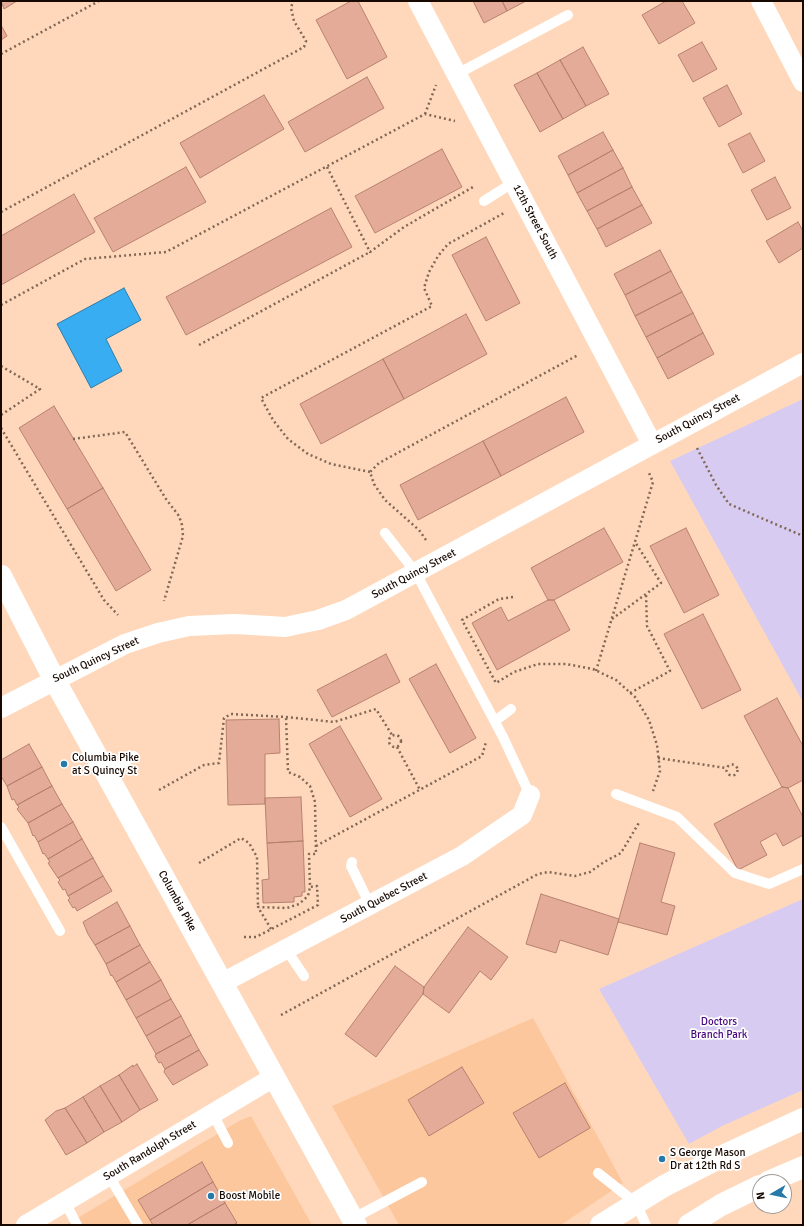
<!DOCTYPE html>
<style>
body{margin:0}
#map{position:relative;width:804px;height:1226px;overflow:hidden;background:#ffd8bb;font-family:Signika,sans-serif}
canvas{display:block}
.frame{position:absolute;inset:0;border:2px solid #170800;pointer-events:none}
.north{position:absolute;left:752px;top:1174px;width:40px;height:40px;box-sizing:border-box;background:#fff;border:1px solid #a29c99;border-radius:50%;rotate:261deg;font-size:11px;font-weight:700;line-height:16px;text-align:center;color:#170800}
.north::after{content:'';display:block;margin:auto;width:14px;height:18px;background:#2679a9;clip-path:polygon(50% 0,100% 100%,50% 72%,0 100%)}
</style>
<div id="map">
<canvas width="804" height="1226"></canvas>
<div class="frame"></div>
<div class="north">N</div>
</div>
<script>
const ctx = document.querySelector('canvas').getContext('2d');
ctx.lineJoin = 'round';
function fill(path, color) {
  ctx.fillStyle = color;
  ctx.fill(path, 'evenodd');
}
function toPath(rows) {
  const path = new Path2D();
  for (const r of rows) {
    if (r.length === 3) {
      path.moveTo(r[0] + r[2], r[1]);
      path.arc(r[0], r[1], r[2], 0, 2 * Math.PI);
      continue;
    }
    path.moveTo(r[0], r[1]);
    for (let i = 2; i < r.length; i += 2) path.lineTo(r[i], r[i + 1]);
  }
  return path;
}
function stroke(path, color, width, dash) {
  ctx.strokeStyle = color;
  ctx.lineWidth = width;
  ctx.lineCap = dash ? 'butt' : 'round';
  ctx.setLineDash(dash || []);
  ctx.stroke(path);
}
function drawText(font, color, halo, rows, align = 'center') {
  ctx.font = font + ' Signika,sans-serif';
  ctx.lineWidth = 3.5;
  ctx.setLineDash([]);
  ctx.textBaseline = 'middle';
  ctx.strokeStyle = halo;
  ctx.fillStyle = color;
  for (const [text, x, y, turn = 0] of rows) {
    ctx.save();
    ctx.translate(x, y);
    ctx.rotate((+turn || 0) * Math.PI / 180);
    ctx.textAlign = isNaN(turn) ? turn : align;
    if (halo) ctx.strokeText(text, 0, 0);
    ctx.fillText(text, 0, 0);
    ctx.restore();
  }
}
const built = toPath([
 [533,1018,623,1183,561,1225,399,1225,332,1106],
 [251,1116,312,1225,66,1225,239,1121]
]);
const green = toPath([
 [803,399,803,702,670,461],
 [803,899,803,1090,722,1126,689,1144,599,989]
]);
const water = toPath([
 [124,288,141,320,106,339,122,371,91,388,57,324,124,288]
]);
const building = toPath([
 [1,1,17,1,4,9,1,1],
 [351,1,358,1,387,57,347,79,316,20,351,1],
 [473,1,502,1,507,11,484,23,473,1],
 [502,1,526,1,507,11,502,1],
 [666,1,682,1,695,23,659,44,642,15,666,1],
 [1,25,7,36,1,40,1,25],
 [702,42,717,69,693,82,678,55,702,42],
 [583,47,609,94,586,106,560,60,583,47],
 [560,60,586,106,563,119,537,73,560,60],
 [537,73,563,119,540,132,514,85,537,73],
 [367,77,384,108,305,152,288,122,367,77],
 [727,85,742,114,719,127,703,98,727,85],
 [264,95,284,129,200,178,180,143,264,95],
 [603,132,613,150,568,175,558,156,603,132],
 [750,133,765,161,743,173,728,144,750,133],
 [442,149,462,187,375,233,355,196,442,149],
 [613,150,623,168,577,193,568,175,613,150],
 [186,167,206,202,113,252,94,218,186,167],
 [623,168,632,187,587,211,577,193,623,168],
 [775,177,791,208,767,220,751,190,775,177],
 [632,187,642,205,597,229,587,211,632,187],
 [74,194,95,232,1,285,1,236,74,194],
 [642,205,652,223,606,247,597,229,642,205],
 [331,208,352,247,186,335,166,297,331,208],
 [798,222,803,231,803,248,779,263,766,241,798,222],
 [486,237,520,303,486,321,452,255,486,237],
 [660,250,671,271,625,295,614,274,660,250],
 [671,271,682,292,635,316,625,295,671,271],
 [682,292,693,313,646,337,635,316,682,292],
 [693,313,703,333,657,358,646,337,693,313],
 [466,314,487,354,404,399,383,359,466,314],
 [703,333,714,354,668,379,657,358,703,333],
 [383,359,404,399,321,444,300,404,383,359],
 [566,397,584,432,501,476,483,441,566,397],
 [54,406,103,488,67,509,19,428,54,406],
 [483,441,501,476,418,520,400,485,483,441],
 [103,488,151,570,116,591,67,509,103,488],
 [604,528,623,562,554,600,548,600,531,568,604,528],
 [686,528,719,595,684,613,650,546,686,528],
 [548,600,554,600,570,630,497,670,472,623,501,607,508,621,548,600],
 [703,614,741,690,702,709,664,634,703,614],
 [386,654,400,682,332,717,317,690,386,654],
 [436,664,476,738,450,753,409,679,436,664],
 [777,698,803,746,803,780,788,788,782,787,744,716,777,698],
 [279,719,280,753,265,754,265,804,228,805,226,720,279,719],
 [340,726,382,799,350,817,309,744,340,726],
 [29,744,42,767,7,786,1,776,1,760,29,744],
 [42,767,52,786,17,805,14,799,12,800,7,786,42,767],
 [52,786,62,804,28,823,17,809,19,807,17,805,52,786],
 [782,787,788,788,803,817,803,835,783,846,776,833,760,842,767,855,738,870,714,824,782,787],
 [301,797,303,841,267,843,265,798,301,797],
 [62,804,73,822,38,842,34,835,33,836,28,823,62,804],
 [73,822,82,839,48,859,44,853,43,854,38,842,73,822],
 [82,839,93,858,58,878,48,863,50,862,48,859,82,839],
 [303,841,305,892,302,892,302,896,294,897,294,902,263,903,262,880,269,879,267,843,303,841],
 [640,843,675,853,661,902,675,906,667,935,618,922,640,843],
 [93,858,103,876,68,896,65,889,63,890,58,882,60,880,58,878,93,858],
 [103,876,112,891,77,911,75,907,73,908,68,900,70,898,68,896,103,876],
 [541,894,619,919,608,955,560,940,556,953,526,944,541,894],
 [117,902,130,926,95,945,88,934,83,922,117,902],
 [130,926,140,945,106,964,95,945,130,926],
 [468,927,508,957,491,980,480,971,449,1013,423,994,424,987,468,927],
 [140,945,150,962,116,982,112,975,111,976,106,964,140,945],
 [150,962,161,980,126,1000,116,982,150,962],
 [395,966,424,987,423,994,376,1057,345,1034,395,966],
 [161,980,171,999,136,1018,126,1000,161,980],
 [171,999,181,1016,146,1036,136,1018,171,999],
 [181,1016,191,1035,156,1054,146,1036,181,1016],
 [191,1035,199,1050,165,1069,161,1062,159,1063,155,1056,156,1054,191,1035],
 [199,1050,208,1065,173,1085,164,1072,165,1069,199,1050],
 [137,1064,158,1100,140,1110,119,1075,133,1065,133,1067,137,1064],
 [462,1067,484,1103,429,1136,408,1100,462,1067],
 [119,1075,140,1110,122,1122,100,1086,119,1075],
 [565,1083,590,1128,539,1158,513,1113,565,1083],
 [100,1086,122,1122,104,1132,83,1097,100,1086],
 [83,1097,104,1132,87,1143,65,1108,83,1097],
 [65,1108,87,1143,66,1155,45,1120,56,1111,65,1108],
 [202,1162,213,1182,150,1220,138,1200,202,1162],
 [213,1182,225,1203,187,1225,153,1225,150,1220,213,1182],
 [225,1203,237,1223,233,1225,187,1225,225,1203]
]);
const path = toPath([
 [1,54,99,1],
 [425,114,436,85],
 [327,167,370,252,404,227,473,187],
 [1,212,304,47,306,41,294,21,291,8,293,1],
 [1,305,85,259,166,252,425,114,455,121],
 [199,345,370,252],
 [1,366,40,389,1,415],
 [1,428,104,600,118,615],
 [73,439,125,432,166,499,179,516,182,525,183,536,164,601],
 [697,448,716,485,729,504,803,536],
 [370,472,331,464,308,454,288,439,273,420,261,398,432,306,424,288,429,272,438,256,448,244,504,213],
 [426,540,419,530,385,500,374,484,370,472,379,463,578,355],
 [513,597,499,599,462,620,496,683,514,672,538,664,566,664,593,669,616,680,635,697,649,720,657,745,660,771,653,791],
 [612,619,661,583,635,542],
 [596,671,653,482,649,473],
 [630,693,670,671,647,626,646,594],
 [395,741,6],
 [397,747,420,790],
 [658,758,726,768],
 [732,770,5.5],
 [159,790,204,765,219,763,224,718,231,714,286,717,334,722,376,709,392,735],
 [316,846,482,756,486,742],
 [199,863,241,838,249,843,257,857,258,907],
 [271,929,258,907,287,908,299,904,308,896,310,887],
 [244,937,256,937,318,905,317,886,310,887,309,854,316,854,315,802,310,786,300,777,288,772,286,717],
 [281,1015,538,874,548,872,575,876,590,872,604,862,621,853,640,821]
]);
const service = toPath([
 [457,74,568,15],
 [484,201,514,182],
 [385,533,416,573,503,737,530,795],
 [495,721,511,709],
 [106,773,134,756],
 [616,794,677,817,735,873,769,884,803,869],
 [1,827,60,931],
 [352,862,351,866,370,905],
 [286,949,304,976],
 [213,1114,228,1143],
 [598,1173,636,1203,646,1225],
 [109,1176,138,1225],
 [65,1202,77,1225],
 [352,1219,422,1182]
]);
const minor = toPath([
 [418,1,652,444],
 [761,1,803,82],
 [1,708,125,644,158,633,189,626,235,624,285,627,318,620,346,610,803,363],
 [222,983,462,856,522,815,530,795],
 [26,1225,274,1077]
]);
const secondary = toPath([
 [768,1182,803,1167],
 [601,1225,664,1186,727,1154,803,1119],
 [689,1225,721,1205,760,1186]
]);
const primary = toPath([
 [1,576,54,679,356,1225]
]);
const markers = [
 [64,764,4,"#2679a9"],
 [662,1159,4,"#2679a9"],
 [211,1196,4,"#2679a9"]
];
const streetNames = [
 ["12th Street South",535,222,62],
 ["South Quincy Street",698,419,-28],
 ["South Quincy Street",414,574,-28],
 ["South Quincy Street",96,660,-25],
 ["South Quebec Street",384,898,-28],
 ["Columbia Pike",177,901,61],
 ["South Randolph Street",150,1151,-31]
];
const poiNames = [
 ["Columbia Pike",72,758],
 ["at S Quincy St",72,771],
 ["S George Mason",670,1153],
 ["Dr at 12th Rd S",670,1166],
 ["Boost Mobile",219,1196]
];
const parkNames = [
 ["Doctors",719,1022],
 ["Branch Park",719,1035]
];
fill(built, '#fdc79d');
fill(green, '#d7cbf2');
fill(water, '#38adf1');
stroke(water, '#2e7ca9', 1);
fill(building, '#e4ac98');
stroke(building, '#b7816f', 1);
stroke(path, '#816755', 2.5, [2, 3]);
stroke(service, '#fff', 10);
stroke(minor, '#fff', 20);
stroke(secondary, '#fff', 22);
stroke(primary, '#fff', 22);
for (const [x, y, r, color] of markers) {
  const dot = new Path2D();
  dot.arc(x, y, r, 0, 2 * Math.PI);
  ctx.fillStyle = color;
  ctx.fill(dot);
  stroke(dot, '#fff', 1.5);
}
drawText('11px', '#170800', '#fff', streetNames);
drawText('11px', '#170800', '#fff', poiNames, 'left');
drawText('11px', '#46067e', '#fff', parkNames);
</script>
